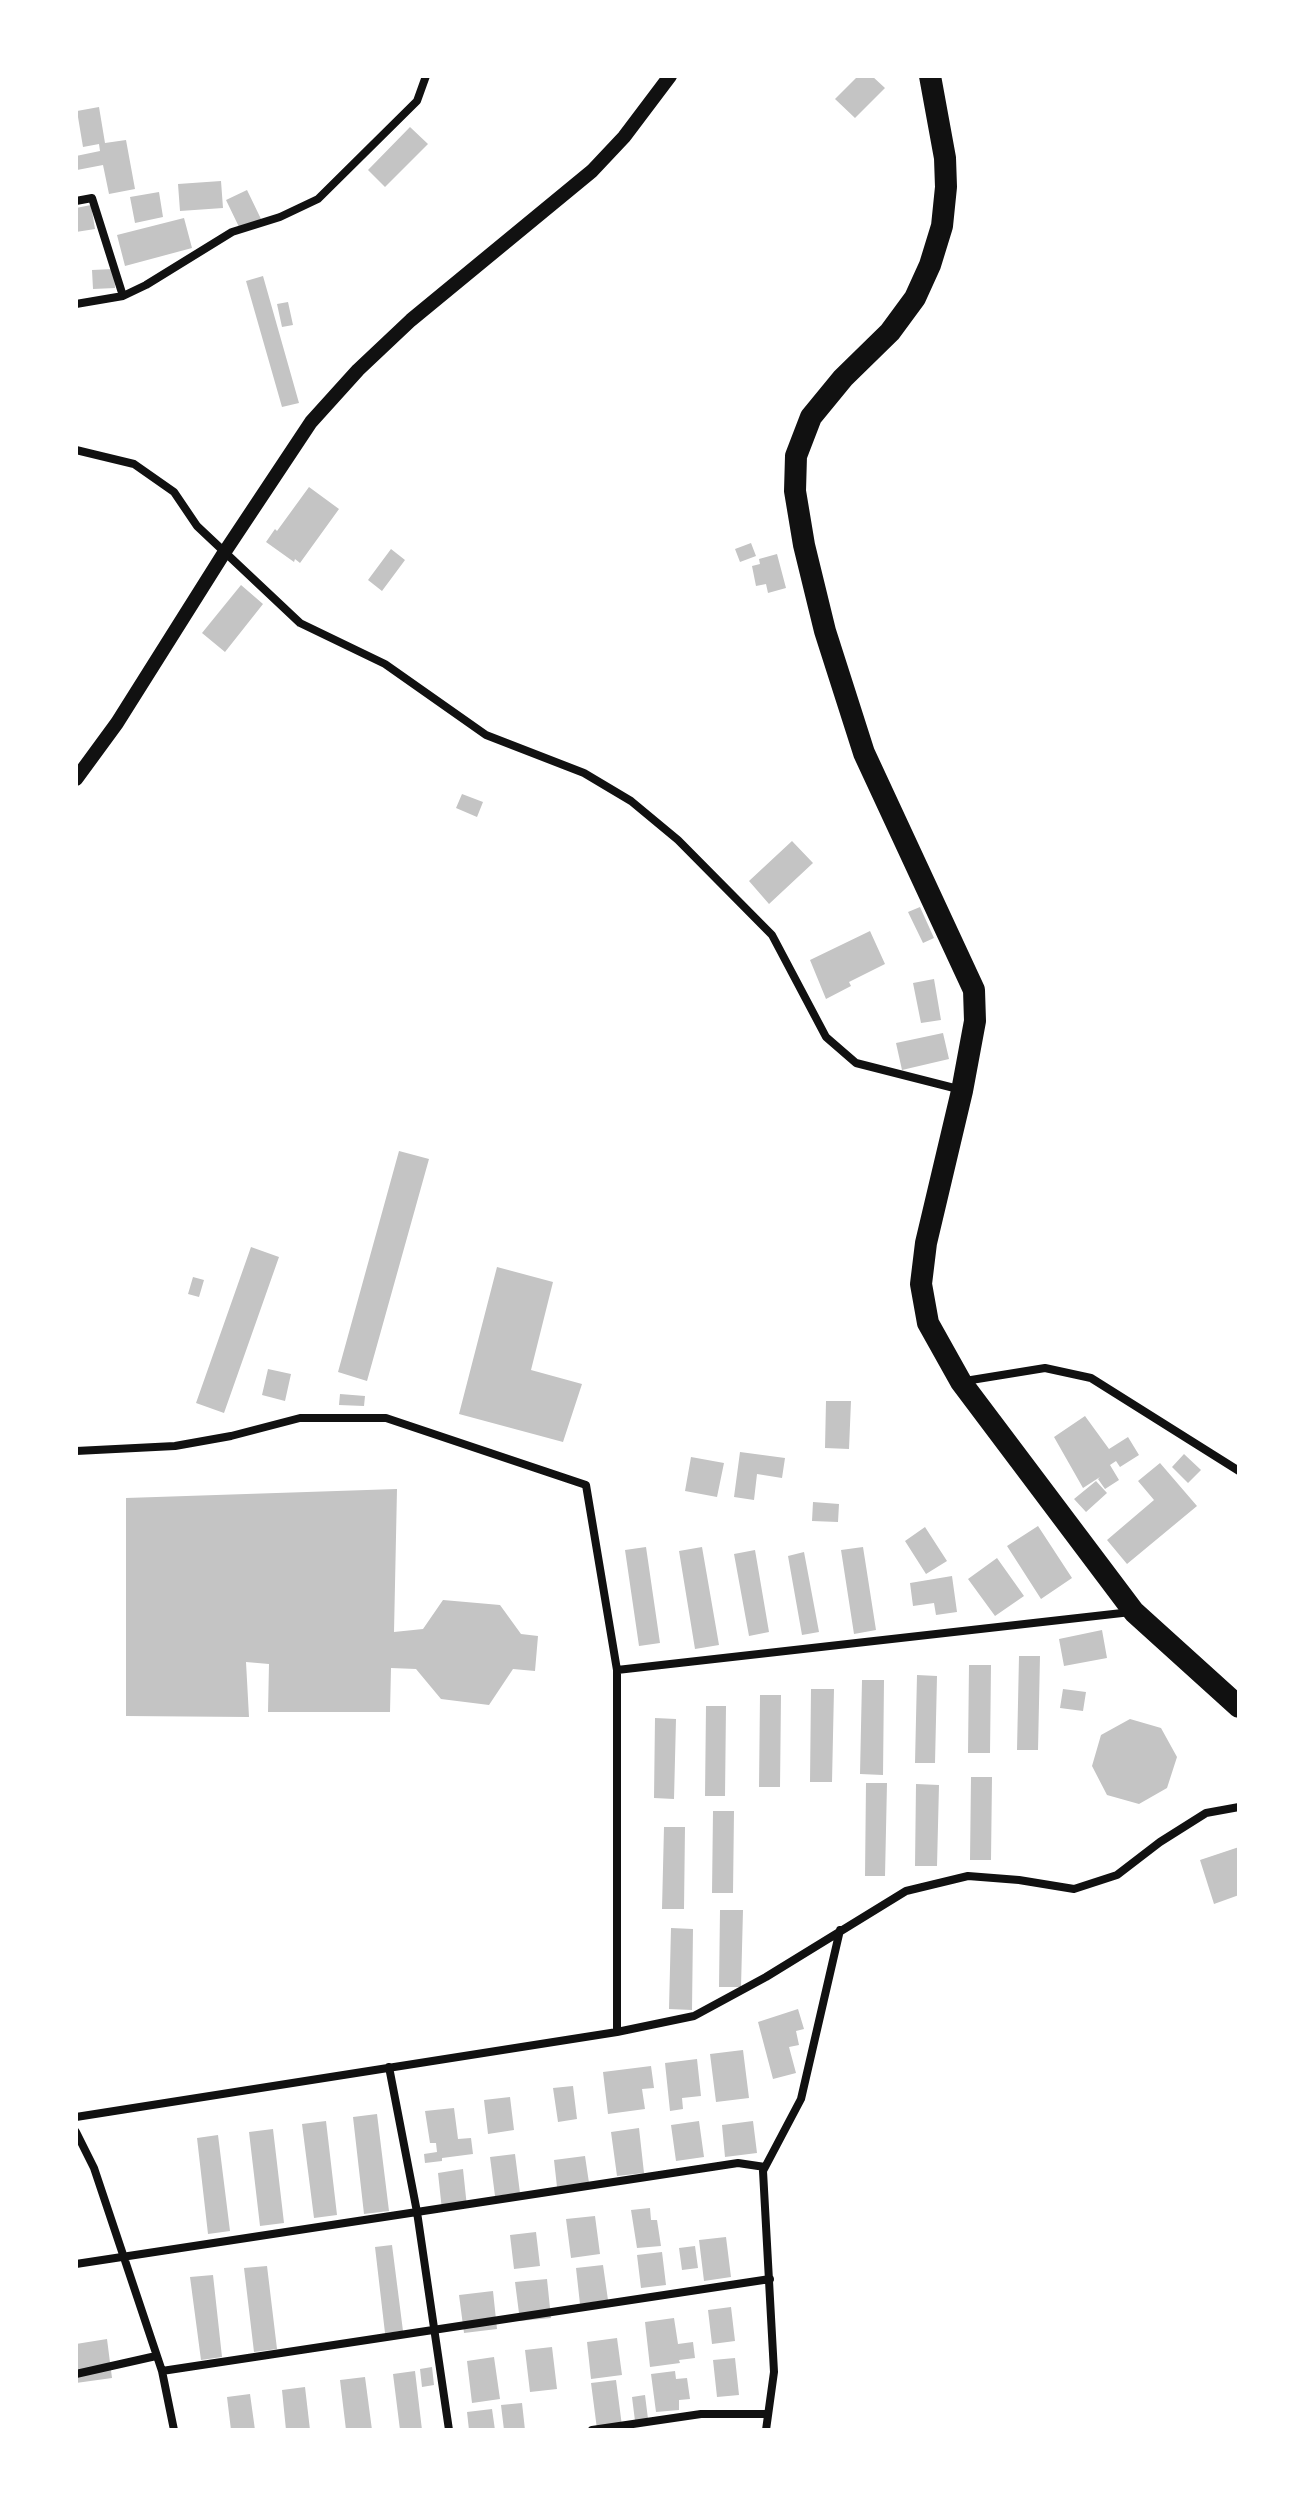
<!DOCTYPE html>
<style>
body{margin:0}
#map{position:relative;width:1315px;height:2506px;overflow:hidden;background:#fff;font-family:"Work Sans",sans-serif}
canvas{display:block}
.frame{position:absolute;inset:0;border:78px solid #fff;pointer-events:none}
</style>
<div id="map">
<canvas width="1315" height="2506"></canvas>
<div class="frame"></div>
</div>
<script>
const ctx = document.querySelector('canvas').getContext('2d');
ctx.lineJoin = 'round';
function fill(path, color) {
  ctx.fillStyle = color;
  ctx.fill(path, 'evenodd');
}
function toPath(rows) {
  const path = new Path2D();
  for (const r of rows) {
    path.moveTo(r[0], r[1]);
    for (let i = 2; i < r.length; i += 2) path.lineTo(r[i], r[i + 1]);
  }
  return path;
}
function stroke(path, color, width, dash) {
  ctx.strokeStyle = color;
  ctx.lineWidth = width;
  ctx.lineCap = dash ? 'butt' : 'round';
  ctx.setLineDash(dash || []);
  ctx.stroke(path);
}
const building = toPath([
 [858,76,872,76,885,88,855,118,835,99],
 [99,107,105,143,126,140,135,189,109,194,103,165,77,170,76,156,100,151,99,144,83,147,77,111],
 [410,127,428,144,385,187,368,170],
 [221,181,223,208,180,211,178,184],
 [247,190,261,219,240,229,226,200],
 [159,192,163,217,135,223,130,197],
 [91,205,95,229,76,232,76,208],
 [184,218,192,248,125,266,117,235],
 [114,269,115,288,93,289,92,270],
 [263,276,299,403,282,407,246,281],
 [288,302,293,325,282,327,277,304],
 [309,487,339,509,300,563,295,559,294,562,266,542,275,529,277,531],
 [751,543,756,556,740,562,735,549],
 [391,549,405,560,382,591,368,580],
 [777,554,786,588,768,593,766,584,756,586,752,566,760,564,759,559],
 [241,585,263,604,225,652,202,633],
 [462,794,483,802,477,817,456,808],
 [792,841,813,863,769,904,749,881],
 [920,907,934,938,923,943,908,912],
 [870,931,885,964,849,982,851,986,826,999,810,960],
 [934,979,941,1020,921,1023,913,983],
 [943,1033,949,1059,902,1070,896,1043],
 [399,1151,429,1159,367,1381,338,1372],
 [251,1247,279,1257,224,1413,196,1403],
 [497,1267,553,1282,531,1370,582,1384,563,1442,459,1414],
 [193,1277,204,1280,199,1297,188,1294],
 [268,1369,291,1374,285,1401,262,1395],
 [340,1394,365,1396,364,1406,339,1405],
 [826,1401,851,1401,849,1449,825,1448],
 [1085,1416,1109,1449,1128,1437,1139,1455,1120,1467,1116,1461,1110,1465,1119,1480,1105,1489,1098,1479,1100,1477,1083,1488,1054,1437],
 [740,1452,785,1458,782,1478,757,1474,754,1500,734,1497],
 [1184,1454,1201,1470,1188,1483,1172,1467],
 [691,1457,724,1463,717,1497,685,1491],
 [1160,1463,1197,1506,1127,1564,1107,1540,1154,1500,1138,1481],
 [1096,1481,1107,1493,1086,1512,1074,1499],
 [397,1489,394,1632,423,1629,443,1600,500,1605,521,1634,538,1636,535,1671,513,1669,489,1705,441,1699,416,1669,391,1668,390,1712,268,1712,269,1664,246,1662,249,1717,126,1716,126,1498],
 [813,1502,839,1504,838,1522,812,1521],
 [1038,1526,1072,1578,1041,1599,1007,1546],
 [925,1527,947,1561,926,1574,905,1541],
 [646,1547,660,1643,639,1646,625,1550],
 [702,1547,719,1645,695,1649,679,1551],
 [863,1547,876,1630,854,1634,841,1550],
 [755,1550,769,1632,749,1636,734,1554],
 [804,1552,819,1632,802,1635,788,1556],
 [997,1558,1024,1596,995,1616,968,1579],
 [952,1576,957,1612,936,1615,934,1603,913,1606,910,1583],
 [1102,1630,1107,1658,1064,1666,1059,1639],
 [1019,1656,1040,1656,1038,1750,1017,1750],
 [969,1665,991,1665,990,1753,968,1753],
 [917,1675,937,1676,935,1763,915,1763],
 [862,1680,884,1680,883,1775,860,1774],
 [811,1689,834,1689,832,1782,810,1782],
 [1063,1689,1086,1692,1083,1711,1060,1708],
 [760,1695,781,1695,780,1787,759,1787],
 [706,1706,726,1706,725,1796,705,1796],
 [655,1718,676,1719,674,1799,654,1798],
 [1130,1719,1161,1728,1177,1757,1167,1788,1139,1804,1107,1795,1092,1766,1101,1735],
 [971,1777,992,1777,991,1860,970,1860],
 [866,1783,887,1783,885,1876,865,1876],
 [916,1784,939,1785,937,1866,915,1866],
 [713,1811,734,1811,733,1893,712,1893],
 [664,1827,685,1827,684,1909,662,1909],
 [1239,1847,1239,1895,1214,1904,1200,1860],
 [720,1910,743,1910,741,1987,719,1987],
 [671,1928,693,1929,692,2010,669,2009],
 [798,2009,804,2029,796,2031,799,2045,789,2047,796,2073,773,2079,758,2022],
 [743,2050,749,2098,716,2102,710,2054],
 [697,2059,701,2096,682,2098,683,2109,670,2111,665,2063],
 [651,2066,654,2088,642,2089,645,2109,608,2114,603,2072],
 [573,2086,577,2119,558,2122,553,2088],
 [510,2097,514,2130,488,2134,484,2100],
 [454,2108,458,2139,471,2138,473,2154,442,2158,442,2161,425,2163,424,2154,437,2152,436,2143,430,2143,425,2111],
 [377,2114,389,2211,364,2214,353,2117],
 [326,2121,337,2215,314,2218,302,2124],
 [699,2121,704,2157,676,2161,671,2125],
 [753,2121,757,2153,725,2157,722,2125],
 [639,2128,644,2173,617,2176,611,2132],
 [273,2129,284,2223,260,2226,249,2132],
 [218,2135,230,2231,208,2234,197,2138],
 [515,2154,520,2193,495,2196,490,2157],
 [585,2156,589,2183,557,2187,554,2160],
 [463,2169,467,2207,442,2210,438,2173],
 [650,2208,651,2220,657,2220,661,2246,637,2248,631,2210],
 [595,2216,600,2254,571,2258,566,2219],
 [536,2232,540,2266,514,2269,510,2235],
 [726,2237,731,2277,704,2281,699,2240],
 [392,2245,403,2331,385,2333,375,2247],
 [695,2246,698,2268,682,2270,679,2248],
 [662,2252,666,2285,641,2288,637,2255],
 [603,2265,608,2300,580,2304,576,2268],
 [267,2266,277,2349,254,2352,244,2268],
 [213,2275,222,2357,201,2360,190,2277],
 [547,2279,551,2318,520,2321,515,2282],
 [493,2291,497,2329,464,2333,459,2295],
 [731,2307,735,2341,712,2344,708,2310],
 [674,2318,678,2344,693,2342,695,2358,679,2360,680,2363,650,2367,645,2322],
 [617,2338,622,2375,591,2379,587,2342],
 [107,2339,112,2378,76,2383,76,2344],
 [552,2347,557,2389,530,2392,525,2350],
 [494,2357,500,2399,472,2403,467,2361],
 [735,2358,739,2395,717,2397,713,2360],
 [432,2367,434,2385,422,2387,420,2369],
 [415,2371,422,2430,400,2430,393,2374],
 [675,2371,676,2379,687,2378,690,2399,679,2400,679,2410,656,2412,651,2374],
 [365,2377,372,2430,346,2430,340,2380],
 [616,2380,622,2426,597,2429,591,2383],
 [305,2387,310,2430,286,2430,282,2390],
 [250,2394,255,2430,231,2430,227,2397],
 [645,2395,648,2419,635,2421,632,2397],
 [522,2403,525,2430,504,2430,501,2405],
 [492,2409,495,2430,469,2430,467,2412]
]);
const minor = toPath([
 [76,201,92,198,123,296],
 [76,304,123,296,146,285,232,232,280,217,318,199,417,101,426,76],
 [76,450,134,464,174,492,197,526,300,623,385,664,486,735,584,773,631,801,678,840,772,935,826,1037,856,1063,962,1090],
 [965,1381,1045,1368,1091,1378,1239,1471],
 [76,1451,175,1446,231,1436,300,1418,386,1418,586,1485,617,1670],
 [617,2032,617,1670,1131,1612],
 [389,2067,417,2212,449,2430],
 [76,2117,617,2032,694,2016,766,1977,906,1891,968,1876,1019,1880,1074,1889,1117,1875,1160,1842,1206,1813,1239,1807],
 [76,2132,94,2168,162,2371,174,2430],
 [76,2264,738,2163,765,2167],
 [162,2371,770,2279],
 [76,2374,156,2356],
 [592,2430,701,2414,768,2414],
 [766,2430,774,2372,763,2171,801,2099,840,1930]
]);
const tertiary = toPath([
 [76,779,117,723,224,553,311,422,358,370,411,320,592,171,624,137,670,76]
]);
const trunk = toPath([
 [930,76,945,158,946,187,942,226,930,265,915,298,890,332,843,378,811,417,796,456,795,491,804,545,825,631,864,753,974,990,975,1021,962,1091,926,1243,921,1284,928,1323,961,1382,1134,1612,1239,1707]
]);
fill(building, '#c4c4c4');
stroke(minor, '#111', 8);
stroke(tertiary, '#111', 14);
stroke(trunk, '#111', 22);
</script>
